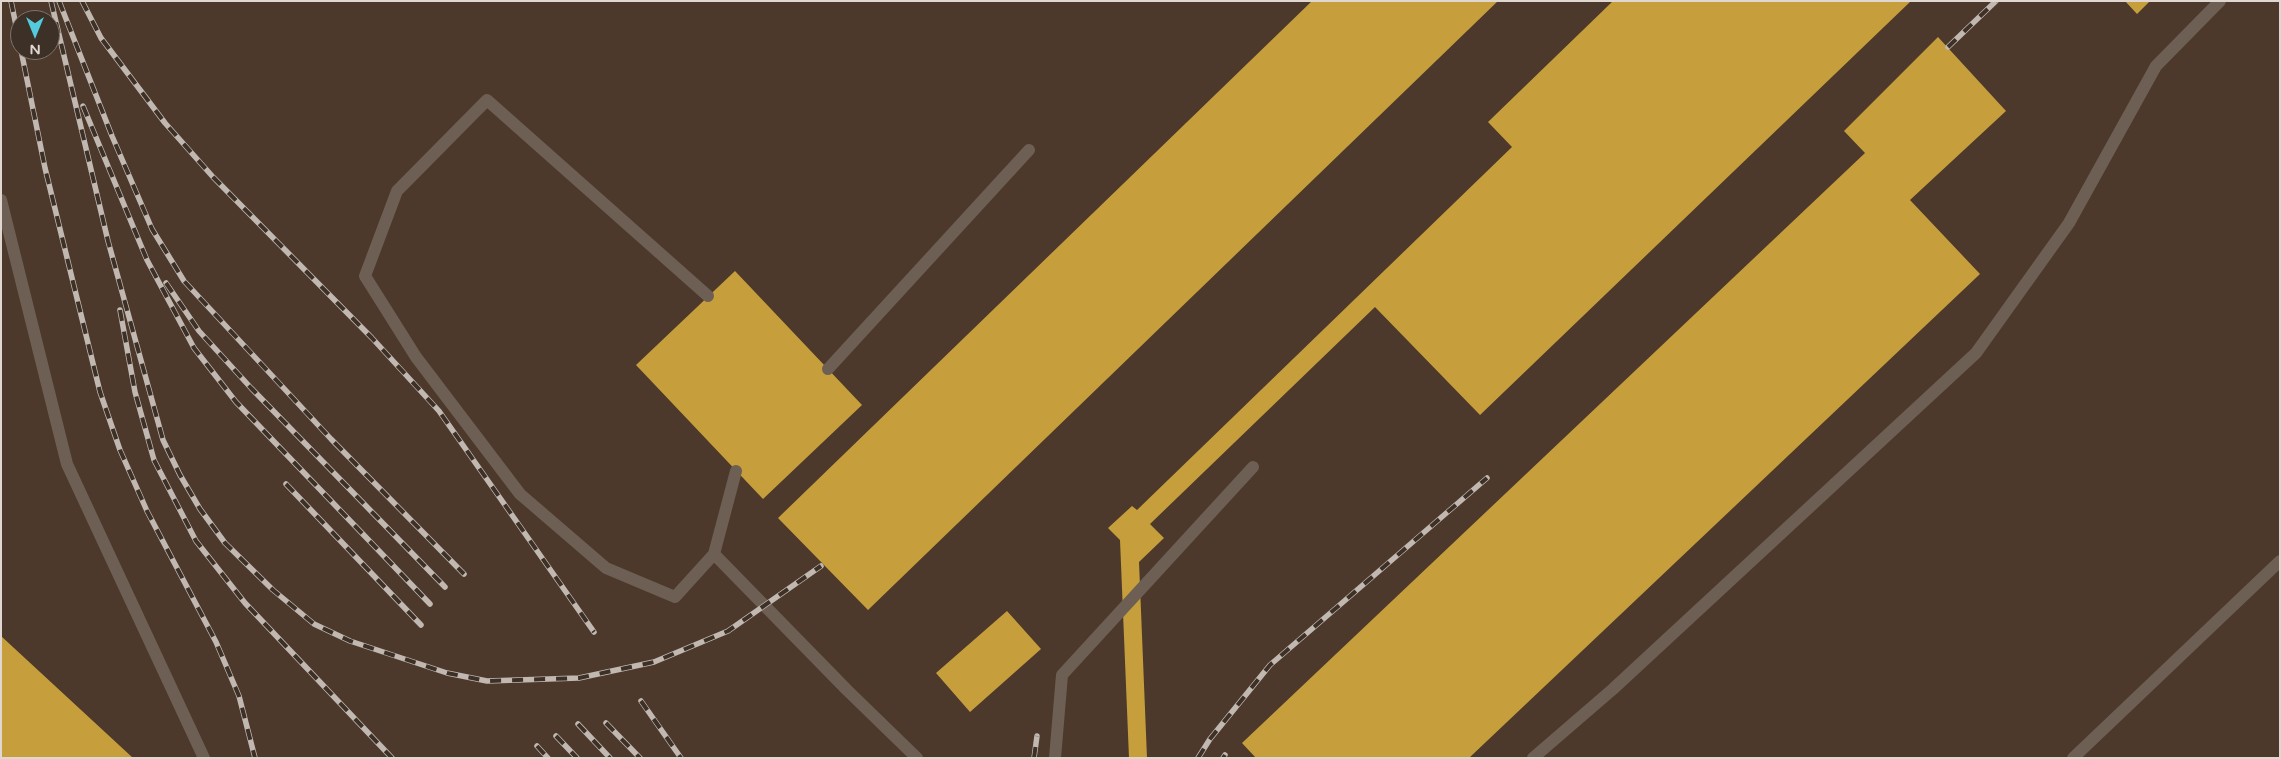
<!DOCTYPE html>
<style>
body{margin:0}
#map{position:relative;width:2281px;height:759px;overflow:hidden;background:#3d3027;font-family:"Varela Round",sans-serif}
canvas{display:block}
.frame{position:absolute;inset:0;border:2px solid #e0d7d1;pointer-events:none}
.north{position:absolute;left:10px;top:10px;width:50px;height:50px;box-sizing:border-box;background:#3d3027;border:1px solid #7e736b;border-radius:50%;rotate:180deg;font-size:14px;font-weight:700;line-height:20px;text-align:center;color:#e0d7d1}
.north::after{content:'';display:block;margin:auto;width:18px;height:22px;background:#54cadd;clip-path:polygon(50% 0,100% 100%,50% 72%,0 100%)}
</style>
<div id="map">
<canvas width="2281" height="759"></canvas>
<div class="frame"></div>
<div class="north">N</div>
</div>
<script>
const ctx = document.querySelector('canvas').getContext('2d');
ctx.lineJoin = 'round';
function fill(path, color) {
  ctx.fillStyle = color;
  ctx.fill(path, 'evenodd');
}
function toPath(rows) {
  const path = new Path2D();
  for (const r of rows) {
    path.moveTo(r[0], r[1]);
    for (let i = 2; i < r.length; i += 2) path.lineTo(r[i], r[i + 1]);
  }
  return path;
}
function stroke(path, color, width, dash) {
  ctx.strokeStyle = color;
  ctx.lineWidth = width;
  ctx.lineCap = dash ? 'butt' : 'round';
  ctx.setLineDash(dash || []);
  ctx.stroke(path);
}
const built = toPath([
 [1,1,2280,1,2280,758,1,758],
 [20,20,50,20,50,50,20,50]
]);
const building = toPath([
 [1312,1,1498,1,868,610,778,518],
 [1613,1,1911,1,1480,415,1375,307,1150,524,1164,538,1139,562,1147,758,1129,758,1120,540,1108,528,1132,506,1137,510,1512,147,1488,122],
 [2125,1,2150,1,2137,14],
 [1938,37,2006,111,1910,200,1980,274,1469,758,1256,758,1242,743,1865,153,1844,131],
 [735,271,862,405,763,499,636,365],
 [1007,611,1041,649,970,712,936,673],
 [1,636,133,758,1,758]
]);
const lane = toPath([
 [1,200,67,464,204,758],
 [708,296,487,100,397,191,365,276,416,357,520,494,606,568,675,597,714,554],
 [828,369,1029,150],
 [736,471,714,554,847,690,917,758],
 [1055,758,1062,675,1253,467],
 [1533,758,1613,689,1976,353,2069,223,2156,66,2220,1],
 [2073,758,2280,561]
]);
const rail = toPath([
 [11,1,45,168,100,392,120,450,147,511,216,642,239,696,255,758],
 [51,1,108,241,163,440,180,475,200,509,225,543,273,590,314,624,350,641,447,673,487,681,579,678,654,662,728,631,821,566],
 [59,1,112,136,152,229,184,281,331,439,464,574],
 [82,1,101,38,165,123,213,177,372,338,439,411,594,632],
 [1948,47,1996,1],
 [83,106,147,260,194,348,236,402,430,604],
 [166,283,199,331,251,388,445,587],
 [120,310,135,392,154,460,196,541,245,603,392,758],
 [286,484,421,625],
 [641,701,681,758],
 [606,723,640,758],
 [578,724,610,758],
 [556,736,577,758],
 [537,746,548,758],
 [1034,758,1037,736],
 [1198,758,1210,739,1270,665,1487,478],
 [1223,758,1225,755]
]);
fill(built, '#4c392b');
fill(building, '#c69f3c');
stroke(lane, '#6e5f55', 12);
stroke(rail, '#c1b8b1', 5.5);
stroke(rail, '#3d3027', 4, [11]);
</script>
